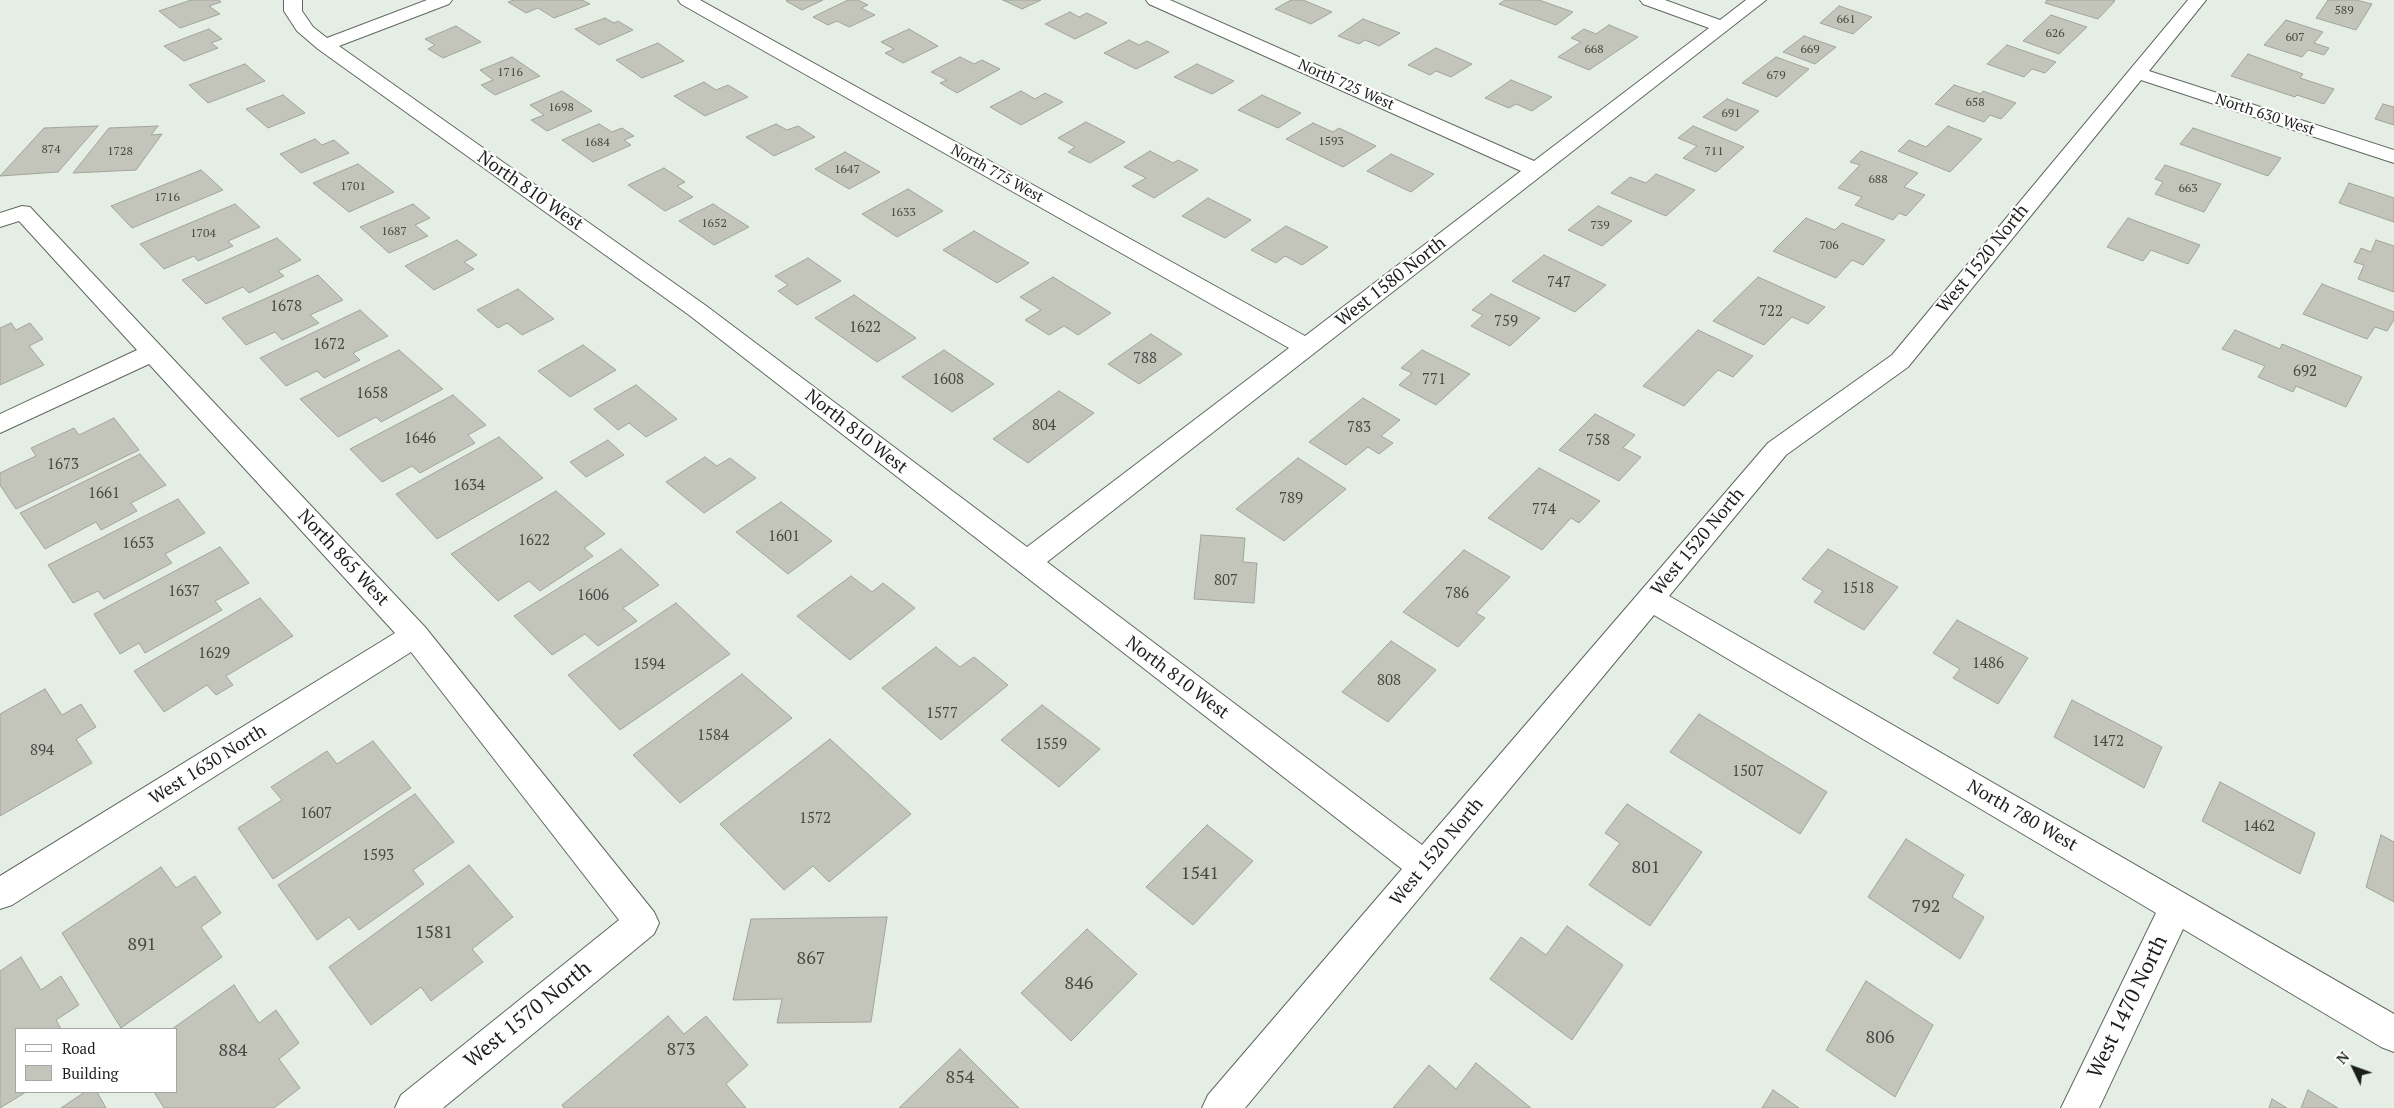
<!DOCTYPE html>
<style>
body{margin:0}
#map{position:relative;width:2394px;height:1108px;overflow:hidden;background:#e5eee5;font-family:"PT Serif",serif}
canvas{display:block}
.legend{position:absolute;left:15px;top:1028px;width:162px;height:65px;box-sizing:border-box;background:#fff;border:1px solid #a4a5a4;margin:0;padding:6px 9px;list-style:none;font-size:15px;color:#1b1e1b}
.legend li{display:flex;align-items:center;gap:10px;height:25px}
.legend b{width:25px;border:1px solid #a4a5a4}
.north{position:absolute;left:2329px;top:1043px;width:50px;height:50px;-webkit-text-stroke:4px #fff;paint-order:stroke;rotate:312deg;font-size:14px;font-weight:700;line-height:20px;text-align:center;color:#1b1e1b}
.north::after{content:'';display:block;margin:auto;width:18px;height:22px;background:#1b1e1b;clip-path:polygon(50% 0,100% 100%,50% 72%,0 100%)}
</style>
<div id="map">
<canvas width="2394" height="1108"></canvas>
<ul class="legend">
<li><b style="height:6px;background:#fff"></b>Road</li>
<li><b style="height:14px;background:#c4c5ba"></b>Building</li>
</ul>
<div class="north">N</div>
</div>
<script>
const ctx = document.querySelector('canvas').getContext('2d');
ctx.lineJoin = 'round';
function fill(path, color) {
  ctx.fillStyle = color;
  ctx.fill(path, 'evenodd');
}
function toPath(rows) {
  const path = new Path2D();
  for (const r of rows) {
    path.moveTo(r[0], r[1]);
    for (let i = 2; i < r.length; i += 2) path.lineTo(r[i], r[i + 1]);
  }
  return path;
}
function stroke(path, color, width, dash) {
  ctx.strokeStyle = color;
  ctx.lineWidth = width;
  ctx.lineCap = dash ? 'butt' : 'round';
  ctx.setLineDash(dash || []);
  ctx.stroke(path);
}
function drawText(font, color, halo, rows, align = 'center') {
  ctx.font = font + ' "PT Serif",serif';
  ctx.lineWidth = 4.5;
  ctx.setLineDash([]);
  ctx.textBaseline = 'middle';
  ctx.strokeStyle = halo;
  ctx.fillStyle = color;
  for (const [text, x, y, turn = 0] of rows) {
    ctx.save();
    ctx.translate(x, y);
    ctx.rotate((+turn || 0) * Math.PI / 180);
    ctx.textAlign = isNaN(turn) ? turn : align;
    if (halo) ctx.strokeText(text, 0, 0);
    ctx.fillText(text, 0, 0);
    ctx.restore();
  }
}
const building = toPath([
 [191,0,219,0,221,2,209,6,220,14,180,28,159,11,191,0],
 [514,0,582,0,590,4,554,18,538,8,526,13,508,2,514,0],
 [789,0,823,0,802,10,786,1,789,0],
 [848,0,858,0,868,5,861,8,875,15,849,27,837,21,828,25,813,17,848,0],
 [1003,0,1041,0,1022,9,1003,0],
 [1291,0,1303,0,1332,12,1311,24,1275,9,1291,0],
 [1505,0,1539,0,1573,12,1556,25,1499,4,1505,0],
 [2047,0,2112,0,2115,1,2098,19,2045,3,2047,0],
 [2328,0,2356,0,2372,4,2356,30,2316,18,2328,0],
 [1839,6,1872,17,1853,34,1820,23,1839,6],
 [1070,12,1079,17,1087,13,1107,23,1075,39,1045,24,1070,12],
 [2051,15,2087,27,2059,54,2023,41,2051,15],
 [605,18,614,23,618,21,633,30,599,45,575,29,605,18],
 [1363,19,1400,33,1379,46,1365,40,1359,44,1338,36,1363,19],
 [2286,20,2323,32,2314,43,2329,48,2324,55,2308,50,2302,57,2264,45,2286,20],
 [1609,25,1638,37,1589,70,1558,57,1581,42,1571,38,1584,29,1596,34,1609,25],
 [456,26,481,42,443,58,428,49,435,45,425,39,456,26],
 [209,29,222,39,211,43,218,48,184,61,164,46,209,29],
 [909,29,938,46,903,63,885,53,894,49,881,42,909,29],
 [1804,36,1836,47,1815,64,1783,52,1804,36],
 [1129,40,1139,45,1147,41,1169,52,1136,69,1104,53,1129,40],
 [658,43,684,61,642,78,616,60,658,43],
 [2007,45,2056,62,2045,73,2032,69,2024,77,1987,64,2007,45],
 [1436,48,1472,64,1451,77,1436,71,1430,75,1408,65,1436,48],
 [2248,54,2303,74,2300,78,2334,89,2324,104,2297,95,2295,97,2231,76,2248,54],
 [512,57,540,76,495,95,481,85,493,80,480,70,512,57],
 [960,57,974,64,982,60,1000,69,957,93,940,83,947,80,931,72,960,57],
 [1776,57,1809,69,1777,97,1742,83,1776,57],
 [245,64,265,81,208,103,189,85,245,64],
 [1197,64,1234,81,1212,94,1174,77,1197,64],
 [1511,80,1552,97,1532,111,1516,104,1509,108,1485,98,1511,80],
 [704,82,716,90,728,85,748,97,705,116,674,96,704,82],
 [1954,85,1981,94,1983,91,2016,103,2001,119,1990,115,1984,122,1935,104,1954,85],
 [562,91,592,111,547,131,531,120,544,115,530,105,562,91],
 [1021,91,1035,99,1045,93,1063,102,1021,125,990,107,1021,91],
 [283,95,305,113,268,128,246,109,283,95],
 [1262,95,1301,113,1278,128,1238,110,1262,95],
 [1727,99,1759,111,1736,131,1703,117,1727,99],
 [2383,104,2394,107,2394,125,2375,119,2383,104],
 [1086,122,1125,142,1090,163,1068,152,1075,147,1058,138,1086,122],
 [1313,123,1333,132,1339,128,1376,146,1343,167,1286,139,1313,123],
 [599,124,612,132,622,128,634,136,624,140,631,145,593,162,562,140,599,124],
 [776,124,787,130,798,126,815,137,774,156,746,137,776,124],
 [98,126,58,172,0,176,44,128,98,126],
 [158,126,151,135,162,134,136,170,73,173,109,128,158,126],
 [1693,126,1744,147,1716,172,1683,158,1697,146,1678,138,1693,126],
 [1948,126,1982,139,1950,172,1898,151,1909,140,1926,147,1948,126],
 [2193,128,2281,158,2268,176,2180,144,2193,128],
 [315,139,322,145,334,140,349,153,301,173,280,154,315,139],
 [1150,151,1173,163,1178,160,1198,170,1154,198,1132,186,1146,178,1124,167,1150,151],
 [1861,151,1918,173,1904,187,1925,195,1906,216,1899,213,1893,220,1855,205,1862,197,1838,188,1860,165,1850,162,1861,151],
 [845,152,880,172,849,189,815,169,845,152],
 [1391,154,1434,174,1411,192,1367,171,1391,154],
 [358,164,394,192,349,212,313,183,358,164],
 [2165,165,2221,184,2204,212,2155,194,2163,182,2155,179,2165,165],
 [664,168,685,182,677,186,693,197,665,211,628,185,664,168],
 [201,170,223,190,132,228,111,206,201,170],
 [1656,174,1695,190,1666,216,1611,193,1630,177,1646,183,1656,174],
 [2349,183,2394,198,2394,222,2339,203,2349,183],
 [908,189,943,211,897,237,862,214,908,189],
 [1208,198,1251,220,1225,238,1182,216,1208,198],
 [235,204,260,227,228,241,233,246,198,261,194,256,164,269,140,244,235,204],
 [413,204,430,218,415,225,428,236,389,253,360,227,413,204],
 [713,204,749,227,714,245,679,221,713,204],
 [1598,206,1632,221,1602,246,1568,230,1598,206],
 [1806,218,1835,230,1842,223,1885,240,1863,265,1852,260,1836,278,1773,251,1806,218],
 [2128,218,2200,245,2188,264,2151,250,2143,261,2107,247,2128,218],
 [1286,226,1328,247,1302,265,1285,256,1276,263,1251,250,1286,226],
 [974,231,1029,263,997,283,943,250,974,231],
 [277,238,301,260,278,271,284,276,249,293,243,287,206,304,182,280,277,238],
 [457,240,477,255,464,262,474,269,434,290,405,266,457,240],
 [2376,240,2394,246,2394,292,2358,279,2364,265,2354,262,2361,248,2371,252,2376,240],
 [1544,255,1606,285,1575,312,1512,281,1544,255],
 [808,258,841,281,797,305,778,291,788,285,775,276,808,258],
 [318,275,343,300,310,315,319,323,282,340,275,332,246,345,222,318,318,275],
 [1053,277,1111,313,1078,335,1064,326,1049,335,1025,320,1041,310,1020,297,1053,277],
 [1758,277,1825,307,1808,324,1792,317,1764,345,1713,321,1758,277],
 [2322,284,2394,312,2394,320,2387,331,2375,327,2367,339,2303,314,2322,284],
 [518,289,554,319,522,335,507,323,498,328,477,310,518,289],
 [1491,294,1540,318,1510,346,1471,326,1483,315,1472,310,1491,294],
 [854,295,916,338,877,362,815,318,854,295],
 [360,310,388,336,353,353,360,360,324,378,317,371,286,386,260,358,360,310],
 [11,323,16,330,30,323,43,339,29,346,44,365,0,385,0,328,11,323],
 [1698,330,1753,356,1733,377,1718,370,1684,406,1643,386,1698,330],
 [2235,330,2280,349,2282,344,2362,377,2346,407,2296,386,2293,392,2258,377,2265,366,2222,349,2235,330],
 [1151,334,1182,354,1139,384,1108,364,1151,334],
 [583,345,616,370,570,397,538,371,583,345],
 [399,350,443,389,381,422,376,417,338,437,300,399,399,350],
 [944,350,994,384,952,412,902,377,944,350],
 [1422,350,1470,374,1436,405,1399,385,1412,373,1401,368,1422,350],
 [636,385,677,419,646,437,629,423,618,430,594,409,636,385],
 [1059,391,1094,413,1028,463,993,439,1059,391],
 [453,395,486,425,468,435,475,443,420,473,412,466,382,482,350,449,453,395],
 [1363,398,1400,420,1381,436,1393,443,1379,454,1368,447,1346,465,1309,442,1363,398],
 [1595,414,1635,435,1623,448,1641,457,1619,481,1559,450,1595,414],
 [114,418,139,450,16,509,0,485,0,473,36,456,31,448,74,428,79,435,114,418],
 [499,437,543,478,437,539,396,494,499,437],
 [608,440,624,455,586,477,570,462,608,440],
 [140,454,166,485,131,503,137,511,101,530,96,522,45,549,20,513,140,454],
 [705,457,717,466,730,458,756,478,704,513,666,482,705,457],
 [1298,458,1346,489,1284,541,1236,509,1298,458],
 [1539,468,1600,501,1579,523,1571,518,1542,550,1488,518,1539,468],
 [556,491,605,534,584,548,593,556,540,591,529,581,498,601,451,554,556,491],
 [178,499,205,533,165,554,172,563,104,599,98,591,73,603,48,565,178,499],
 [781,502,832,541,788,574,736,532,781,502],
 [1201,535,1245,538,1243,562,1257,563,1254,603,1194,599,1201,535],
 [220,547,249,583,215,601,222,610,145,653,139,643,120,654,94,614,220,547],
 [621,549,659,585,623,608,637,621,598,646,585,634,552,655,514,616,621,549],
 [1828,549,1898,587,1864,630,1814,602,1823,591,1802,579,1828,549],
 [1464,550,1510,577,1476,613,1485,618,1458,647,1403,612,1464,550],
 [851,576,872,592,883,583,915,608,850,660,797,616,851,576],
 [260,598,293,636,226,676,233,685,216,695,207,685,164,712,134,671,260,598],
 [676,603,730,654,620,730,568,675,676,603],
 [1957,620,2028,658,1998,704,1953,678,1960,669,1933,653,1957,620],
 [1391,641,1436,670,1388,722,1342,692,1391,641],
 [936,647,960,667,974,657,1008,685,941,740,882,688,936,647],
 [742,674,792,718,680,803,633,755,742,674],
 [45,689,62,715,81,704,96,727,76,739,92,763,0,816,0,714,45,689],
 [2072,700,2162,747,2144,788,2054,737,2072,700],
 [1042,705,1100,749,1059,787,1001,740,1042,705],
 [1699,714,1827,792,1800,834,1670,752,1699,714],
 [830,739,911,814,829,882,813,866,784,890,720,824,830,739],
 [373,741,411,788,273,879,238,828,282,800,271,787,327,751,337,764,373,741],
 [2220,782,2315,833,2300,874,2202,821,2220,782],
 [415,794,454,842,413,870,424,884,359,930,349,917,317,940,278,885,415,794],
 [1627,804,1702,852,1650,926,1589,885,1620,843,1605,833,1627,804],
 [1207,825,1253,861,1193,925,1146,887,1207,825],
 [2381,835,2394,842,2394,902,2366,887,2381,835],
 [1906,839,1964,875,1952,897,1984,917,1960,959,1868,897,1906,839],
 [469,865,513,917,472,949,483,962,431,1001,421,987,371,1025,329,967,469,865],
 [161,867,176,888,195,876,221,913,201,927,222,957,121,1028,62,933,161,867],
 [887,917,871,1022,777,1023,782,999,733,1000,751,919,887,917],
 [1567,926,1623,965,1572,1040,1490,979,1521,937,1546,955,1567,926],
 [1087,929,1137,974,1071,1041,1021,993,1087,929],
 [21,957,41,990,61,976,79,1005,56,1020,61,1029,16,1029,16,1092,26,1092,0,1108,0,971,21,957],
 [1866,981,1933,1025,1895,1097,1826,1050,1866,981],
 [234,985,259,1023,276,1010,299,1043,279,1059,300,1088,274,1108,164,1108,154,1092,176,1092,176,1029,172,1029,234,985],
 [668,1016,684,1034,706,1016,748,1065,726,1084,746,1108,564,1108,562,1105,668,1016],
 [960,1049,1019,1108,899,1108,960,1049],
 [1476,1063,1531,1108,1393,1108,1429,1065,1456,1089,1476,1063],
 [1773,1090,1799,1108,1762,1108,1773,1090],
 [2308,1090,2338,1108,2301,1108,2308,1090],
 [85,1092,97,1092,106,1108,61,1108,85,1092],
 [2272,1099,2287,1108,2269,1108,2272,1099]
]);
const street = toPath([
 [284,0,302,0,302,11,313,27,327,38,427,0,452,0,449,4,339,46,705,305,1027,547,1289,348,681,4,678,0,700,0,1305,336,1521,171,1149,4,1146,0,1170,0,1534,161,1709,28,1643,4,1640,0,1665,0,1720,20,1746,0,1766,0,1047,562,1422,845,1768,443,1892,355,2188,0,2206,0,2149,71,2394,150,2394,163,2141,80,1908,367,1786,455,1669,596,2394,1014,2394,1052,2381,1047,2183,929,2099,1108,2061,1108,2156,913,1654,615,1245,1108,1202,1108,1208,1095,1402,869,689,315,318,49,297,31,284,11,284,0],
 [22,206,30,207,425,627,654,912,659,923,654,934,443,1108,395,1108,401,1095,619,920,411,652,12,905,0,909,0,876,395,633,149,364,0,433,0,414,137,350,19,221,0,227,0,213,22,206]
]);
const farNumbernames = [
 ["589",2344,11],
 ["661",1846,20],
 ["626",2055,34],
 ["607",2295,38],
 ["668",1594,50],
 ["669",1810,50],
 ["1716",510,73],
 ["679",1776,76],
 ["658",1975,103],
 ["1698",561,108],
 ["691",1731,114],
 ["1593",1331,142],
 ["1684",597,143],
 ["874",51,150],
 ["1728",120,152],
 ["711",1714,152],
 ["1647",847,170],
 ["688",1878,180],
 ["1701",353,187],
 ["663",2188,189],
 ["1716",167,198],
 ["1633",903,213],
 ["1652",714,224],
 ["739",1600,226],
 ["1687",394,232],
 ["1704",203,234],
 ["706",1829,246]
];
const farStreetnames = [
 ["North 725 West",1346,85,24],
 ["North 630 West",2265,115,18],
 ["North 775 West",997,174,29]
];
const numberNames = [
 ["747",1559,283],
 ["1678",286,307],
 ["722",1771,312],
 ["759",1506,322],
 ["1622",865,328],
 ["1672",329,345],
 ["788",1145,359],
 ["692",2305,372],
 ["1608",948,380],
 ["771",1434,380],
 ["1658",372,394],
 ["804",1044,426],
 ["783",1359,428],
 ["1646",420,439],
 ["758",1598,441],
 ["1673",63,465],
 ["1634",469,486],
 ["1661",104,494],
 ["789",1291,499],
 ["774",1544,510],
 ["1601",784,537],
 ["1622",534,541],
 ["1653",138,544],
 ["807",1226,581],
 ["1518",1858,589],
 ["1637",184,592],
 ["786",1457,594],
 ["1606",593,596],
 ["1629",214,654],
 ["1486",1988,664],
 ["1594",649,665],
 ["808",1389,681],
 ["1577",942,714],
 ["1584",713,736],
 ["1472",2108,742],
 ["1559",1051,745],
 ["894",42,751],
 ["1507",1748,772],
 ["1607",316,814],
 ["1572",815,819],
 ["1462",2259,827],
 ["1593",378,856]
];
const streetNames = [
 ["North 810 West",530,191,35],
 ["West 1520 North",1983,259,-51],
 ["West 1580 North",1391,282,-38],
 ["North 810 West",856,432,38],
 ["West 1520 North",1698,542,-50],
 ["North 865 West",343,558,47],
 ["North 810 West",1177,678,37],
 ["West 1630 North",208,765,-32],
 ["North 780 West",2022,816,30],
 ["West 1520 North",1437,852,-50]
];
const nearNumbernames = [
 ["801",1646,868],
 ["1541",1200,874],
 ["792",1926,907],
 ["1581",434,933],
 ["891",142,945],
 ["867",811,959],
 ["846",1079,984],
 ["806",1880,1038],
 ["873",681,1050],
 ["884",233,1051],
 ["854",960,1078]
];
const nearStreetnames = [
 ["West 1470 North",2128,1007,-64],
 ["West 1570 North",528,1015,-39]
];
fill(building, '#c4c5ba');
stroke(building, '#a2a399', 1);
stroke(street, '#606760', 2);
fill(street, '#fff');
drawText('12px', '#454843', null, farNumbernames);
drawText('15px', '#1b1e1b', '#fff', farStreetnames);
drawText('15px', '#454843', null, numberNames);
drawText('18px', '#1b1e1b', '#fff', streetNames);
drawText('18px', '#454843', null, nearNumbernames);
drawText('21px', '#1b1e1b', '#fff', nearStreetnames);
</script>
